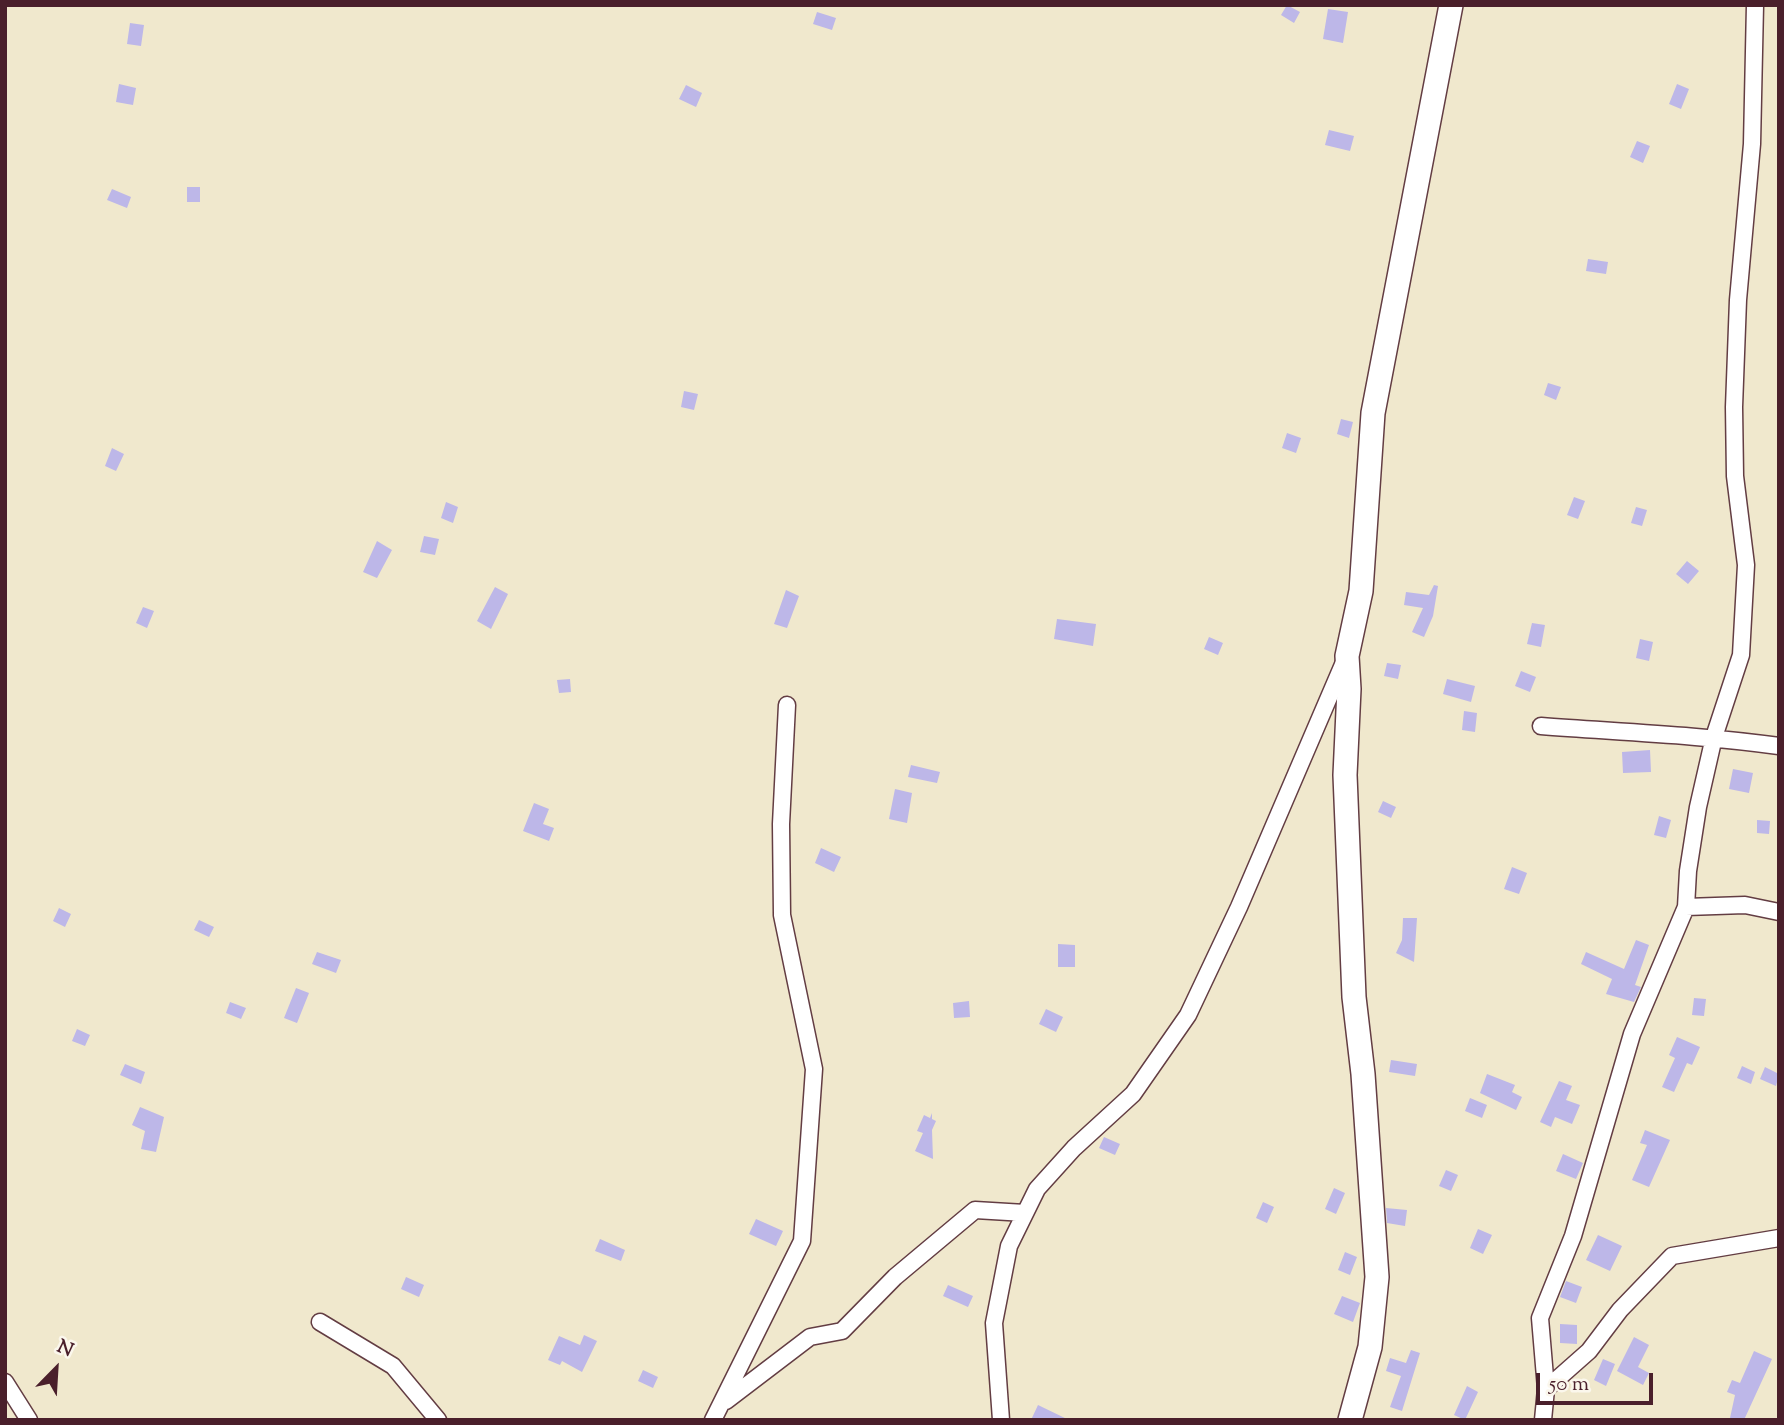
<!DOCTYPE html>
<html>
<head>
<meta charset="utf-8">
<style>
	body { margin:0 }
	#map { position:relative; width:1784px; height:1425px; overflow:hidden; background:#f0e8cd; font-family:"Sorts Mill Goudy",serif }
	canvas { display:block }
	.frame { position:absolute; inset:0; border:7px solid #4a1f2b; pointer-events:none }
	.north { position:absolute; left:21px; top:1334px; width:70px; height:70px; -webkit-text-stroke:5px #fbf7ec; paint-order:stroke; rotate:24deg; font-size:19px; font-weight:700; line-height:28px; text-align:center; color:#4a1f2b }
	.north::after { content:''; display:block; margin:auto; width:24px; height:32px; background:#4a1f2b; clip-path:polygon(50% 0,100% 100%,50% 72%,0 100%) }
	.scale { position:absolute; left:1536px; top:1373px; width:117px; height:32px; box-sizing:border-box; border:4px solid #4a1f2b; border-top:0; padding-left:9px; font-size:21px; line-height:24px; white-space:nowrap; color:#4a1f2b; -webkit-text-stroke:5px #fbf7ec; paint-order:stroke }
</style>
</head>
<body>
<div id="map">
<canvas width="1784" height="1425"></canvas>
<div class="frame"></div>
<div class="north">N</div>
<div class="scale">50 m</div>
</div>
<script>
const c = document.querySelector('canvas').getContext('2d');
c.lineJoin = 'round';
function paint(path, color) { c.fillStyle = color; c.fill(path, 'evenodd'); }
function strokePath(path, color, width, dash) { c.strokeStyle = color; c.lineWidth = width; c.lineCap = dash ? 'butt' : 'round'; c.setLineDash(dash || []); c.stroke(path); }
paint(new Path2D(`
	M1287,5L1300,12L1294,23L1281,15Z
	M1328,9L1348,12L1343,43L1323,39Z
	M817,12L836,18L832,30L813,24Z
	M130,23L144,25L141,46L127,44Z
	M119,84L136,88L133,105L116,102Z
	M1677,84L1689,89L1681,109L1669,104Z
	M686,85L702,93L696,107L679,99Z
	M1329,130L1354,136L1350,151L1325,145Z
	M1637,141L1650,146L1643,163L1630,157Z
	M187,187H200V202H187Z
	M112,189L131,197L127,208L107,200Z
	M1588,259L1608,262L1606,274L1586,271Z
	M1548,383L1561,387L1556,400L1544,395Z
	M684,391L698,394L694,410L681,407Z
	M1341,419L1353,422L1349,438L1337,434Z
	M1287,433L1301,438L1296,453L1282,448Z
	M112,448L124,454L116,471L105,466Z
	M1574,497L1585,501L1578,519L1567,515Z
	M446,502L458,507L453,523L441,518Z
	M1636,507L1647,510L1642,526L1631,523Z
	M424,536L439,539L435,555L420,552Z
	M377,541L392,550L377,578L363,572Z
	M1687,561L1699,571L1688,584L1676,574Z
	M1434,585L1438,586L1433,616L1424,637L1412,632L1423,608L1404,605L1406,592L1429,595Z
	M495,587L508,594L491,629L477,621Z
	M786,590L799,596L787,628L774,624Z
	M143,607L154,611L147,628L136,623Z
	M1057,619L1096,624L1093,646L1054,639Z
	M1532,623L1545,625L1541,647L1527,644Z
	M1209,637L1223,643L1218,655L1204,649Z
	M1640,639L1653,642L1649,661L1636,658Z
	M1387,663L1401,665L1398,679L1384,676Z
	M1521,671L1536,677L1530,692L1515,686Z
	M570,679L571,692L559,693L557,680Z
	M1447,679L1475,686L1471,702L1443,694Z
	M1464,711L1477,713L1475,732L1462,730Z
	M1650,750L1651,772L1623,773L1622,752Z
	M911,765L940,772L937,783L908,777Z
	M1733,769L1753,773L1749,793L1729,789Z
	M895,789L912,793L907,823L889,819Z
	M1383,801L1396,807L1391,818L1378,812Z
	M534,803L549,809L543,824L554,828L549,841L523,831Z
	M1659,816L1671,820L1666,838L1654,835Z
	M1757,820L1770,821L1769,834L1757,833Z
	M821,848L841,857L834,872L815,863Z
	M1512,867L1527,873L1519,894L1504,889Z
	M59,908L71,914L65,927L53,921Z
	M1403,918H1417L1414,962L1396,953L1402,940Z
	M199,920L214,927L209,937L194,930Z
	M1636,940L1649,945L1635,985L1641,987L1634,1002L1606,994L1612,979L1581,964L1586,952L1624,969Z
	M1058,944L1075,945V967H1058Z
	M317,952L341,960L336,973L312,964Z
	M296,988L309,993L297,1023L284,1018Z
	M1694,998L1706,999L1704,1016L1692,1015Z
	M969,1001L970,1017L954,1018L953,1003Z
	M230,1002L246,1008L241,1019L226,1013Z
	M1046,1009L1063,1017L1056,1032L1039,1024Z
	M77,1029L90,1035L85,1046L72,1041Z
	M1677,1037L1700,1047L1692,1065L1687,1063L1674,1092L1662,1087L1675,1058L1669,1055Z
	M1391,1060L1417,1064L1415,1076L1389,1072Z
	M125,1064L145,1072L141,1084L120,1075Z
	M1742,1066L1755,1072L1751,1084L1737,1078Z
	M1765,1067L1779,1074L1776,1086L1760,1079Z
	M1487,1074L1515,1085L1512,1092L1522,1097L1516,1110L1480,1093Z
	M1559,1081L1572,1086L1566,1100L1580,1105L1572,1124L1555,1117L1551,1127L1540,1122Z
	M1470,1098L1487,1105L1482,1118L1465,1111Z
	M140,1107L164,1117L156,1152L141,1149L145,1131L132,1125Z
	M932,1113V1119L936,1121L932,1130L933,1159L915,1151L923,1133L917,1131L924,1115L930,1118Z
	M1645,1130L1670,1140L1649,1187L1632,1180L1647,1145L1640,1143Z
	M1104,1137L1120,1144L1115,1155L1099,1148Z
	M1563,1154L1583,1163L1576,1179L1556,1171Z
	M1446,1170L1458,1175L1451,1191L1439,1186Z
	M1334,1188L1345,1193L1336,1214L1325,1209Z
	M1263,1202L1274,1207L1267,1223L1256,1218Z
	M1386,1208L1407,1210L1405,1226L1387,1223Z
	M756,1219L783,1231L776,1246L749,1234Z
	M1478,1229L1492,1235L1483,1254L1470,1248Z
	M1598,1235L1622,1246L1610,1271L1586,1260Z
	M600,1239L625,1250L621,1261L595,1251Z
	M1345,1252L1357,1257L1350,1275L1338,1270Z
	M406,1277L424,1285L419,1297L401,1289Z
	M1566,1281L1582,1287L1576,1303L1560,1297Z
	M948,1285L973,1296L968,1307L943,1296Z
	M1342,1296L1360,1303L1353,1322L1334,1314Z
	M1560,1324L1577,1325V1344L1560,1343Z
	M584,1335L597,1341L582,1372L562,1361L560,1365L548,1360L559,1336L580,1345Z
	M1634,1337L1649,1345L1638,1367L1649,1373L1643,1385L1617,1371Z
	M1411,1350L1420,1353L1402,1411L1390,1407L1401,1376L1386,1371L1390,1358L1406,1363Z
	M1754,1351L1772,1359L1744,1420L1730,1418L1735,1395L1727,1392L1732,1380L1740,1383Z
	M1603,1359L1615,1364L1606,1386L1594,1380Z
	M643,1370L658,1377L653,1388L638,1381Z
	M1467,1386L1478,1392L1465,1420L1454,1415Z
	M1038,1405L1069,1420H1031Z`), '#bdb7e8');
const street = new Path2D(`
	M1541,726C1620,732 1700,735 1779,746
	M1686,907L1745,905L1779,912
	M320,1322L393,1366L438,1420
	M5,1382L29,1420
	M1546,1389L1589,1351L1620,1310L1672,1256L1779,1238
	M726,1401L810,1337L842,1331L895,1277L975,1210L1025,1213
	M713,1420L802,1241L814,1069L782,915L781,824L787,705
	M1001,1420L994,1323L1009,1246L1037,1189L1074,1148L1133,1094L1188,1015L1239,907L1345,660
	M1543,1420L1546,1389L1540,1318L1573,1236L1632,1034L1686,907L1688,871L1698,807L1714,737L1741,655L1746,565L1735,476L1734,407L1738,300L1752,144L1755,5`);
const secondary = new Path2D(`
	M1350,1420L1370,1347L1377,1277L1363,1074L1354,997L1345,775L1349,689L1347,656L1361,591L1373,413L1451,5`);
strokePath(street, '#633d43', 19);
strokePath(secondary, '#633d43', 26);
strokePath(street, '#fff', 16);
strokePath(secondary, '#fff', 23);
</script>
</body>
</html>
